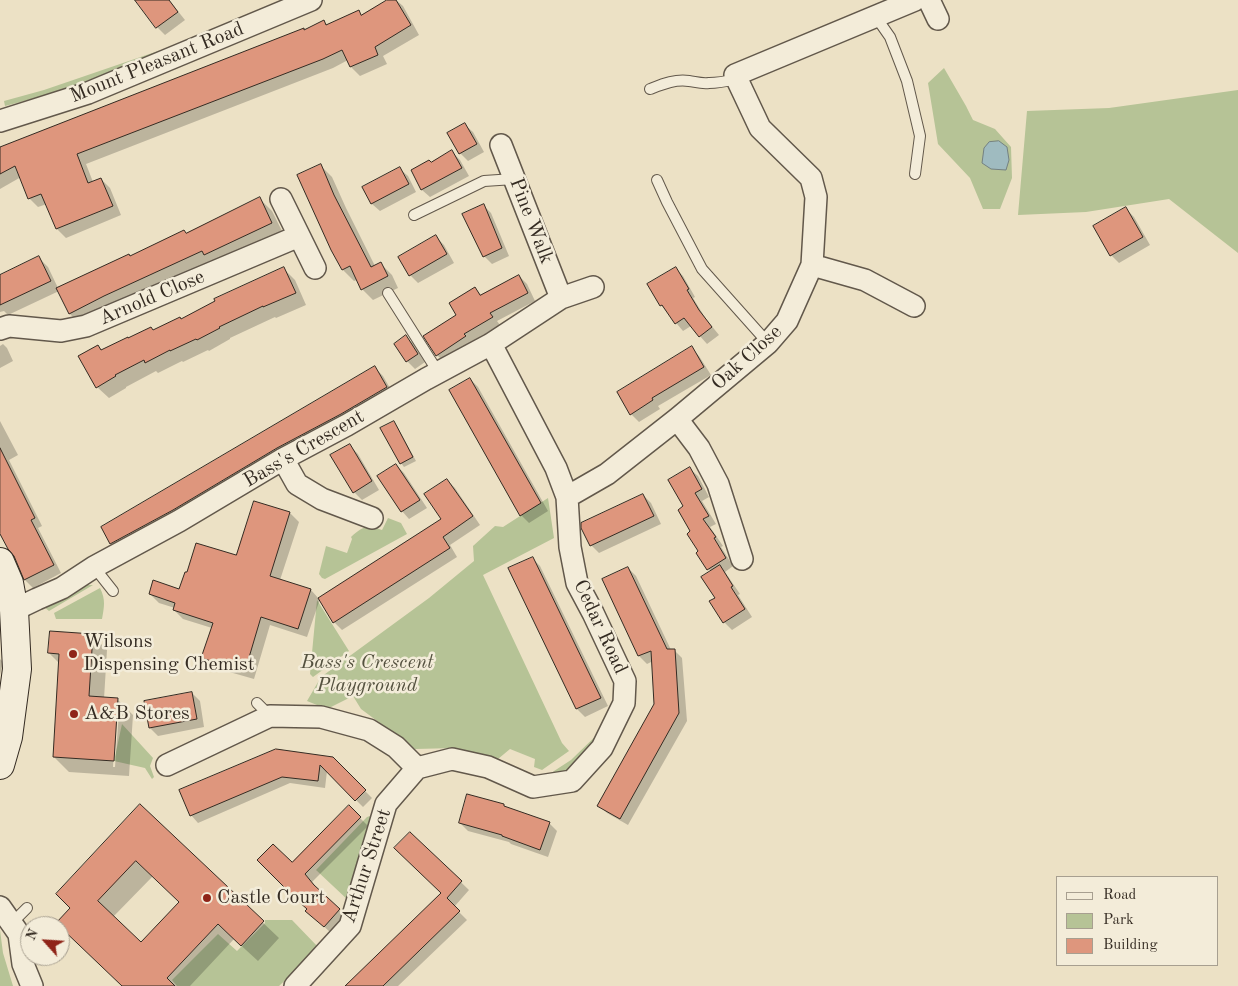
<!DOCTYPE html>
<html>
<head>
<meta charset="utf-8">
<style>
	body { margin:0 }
	#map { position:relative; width:1238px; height:986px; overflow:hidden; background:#ece1c5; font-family:"Old Standard TT",serif }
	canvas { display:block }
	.legend { position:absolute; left:1056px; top:876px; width:162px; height:90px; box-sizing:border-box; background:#f3ecd9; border:1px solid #a79f90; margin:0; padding:6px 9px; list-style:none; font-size:15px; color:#342b22 }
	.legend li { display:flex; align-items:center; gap:10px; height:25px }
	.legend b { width:25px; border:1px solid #a79f90 }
	.north { position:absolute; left:20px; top:916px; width:50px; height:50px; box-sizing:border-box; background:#f3ecd9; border:1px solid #a79f90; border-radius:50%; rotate:296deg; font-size:14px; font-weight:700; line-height:20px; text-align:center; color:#342b22 }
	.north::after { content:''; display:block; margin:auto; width:18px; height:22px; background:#8f2418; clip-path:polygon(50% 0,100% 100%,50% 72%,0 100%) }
</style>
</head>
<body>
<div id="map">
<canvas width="1238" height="986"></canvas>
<ul class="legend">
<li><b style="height:6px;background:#f3ecd9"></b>Road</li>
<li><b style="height:14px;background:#b6c396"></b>Park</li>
<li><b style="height:14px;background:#de967d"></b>Building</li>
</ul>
<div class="north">N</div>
</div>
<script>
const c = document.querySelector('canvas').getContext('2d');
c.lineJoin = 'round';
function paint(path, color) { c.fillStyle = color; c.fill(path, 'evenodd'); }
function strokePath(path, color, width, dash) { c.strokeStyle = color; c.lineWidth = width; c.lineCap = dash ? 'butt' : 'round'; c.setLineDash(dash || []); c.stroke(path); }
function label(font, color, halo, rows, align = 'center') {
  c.font = font + ' "Old Standard TT",serif'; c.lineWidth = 5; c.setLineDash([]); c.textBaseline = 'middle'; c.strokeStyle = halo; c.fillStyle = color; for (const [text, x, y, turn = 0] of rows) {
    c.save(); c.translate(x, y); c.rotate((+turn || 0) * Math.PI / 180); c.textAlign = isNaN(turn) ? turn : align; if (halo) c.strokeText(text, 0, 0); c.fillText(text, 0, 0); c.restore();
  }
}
paint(new Path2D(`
	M161,50C111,73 59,93 5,106L4,101L44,90Z
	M944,68L966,106L973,120L995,129L1011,147L1012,178L1000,209H983L970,178L938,144L928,83Z
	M1238,90V253L1169,199L1086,212L1018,215L1027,111L1109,108Z
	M548,498L554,538L483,575L562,743L569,751L542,770L534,767L535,759L510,749L498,759L456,748L415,749L361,709L353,696L327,709L307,701L321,677L429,598L474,561L473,546L495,526L503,527Z
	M388,518L401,523L407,534L325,579L322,578L319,574L326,546L347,553L352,539L351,537C363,526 368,525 382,530Z
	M82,585H93L49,611L44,607Z
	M100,588C106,600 104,607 102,619H56L54,613Z
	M317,600L349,651L313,677L310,674Z
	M122,724L153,758L150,766L154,777L152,779L145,768L114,761Z
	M605,727L569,773L545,780L554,771L571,760Z
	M370,816V821L349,901L316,870L367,817Z
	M265,920H292L319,948L279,986H177L172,980L218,934L237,951L265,923Z
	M0,930L3,953L13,986H0Z`), '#b6c396');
const water = new Path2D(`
	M999,141L1007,147L1009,160L1006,170L991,169L982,163L984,148L989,142Z`);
paint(water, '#9fbbc0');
strokePath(water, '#748181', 1);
paint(new Path2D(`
	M137,0H169L185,20L165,35L157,27Z
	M389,0H396L403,6L419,35L383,56L387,64L360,76L351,67L348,60L333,68L86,164L93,182L101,179L110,188L121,215L66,238L57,229L47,204L38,207L29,198L21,177L0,189V148L304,31L324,22L328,25L359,12L362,16Z
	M465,125L473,132L484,152L468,161L460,153Z
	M452,152L460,160L469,176L430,197L422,190L412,170L431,163Z
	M321,166L332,177L346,208L375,266L380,263L392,275L398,288L373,300L362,289L357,280L354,281L343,270L332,250Z
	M400,169L408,176L416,192L380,211L372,204L364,188Z
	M260,199L272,211L284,235L82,326L70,314L59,291L8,315L4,311L0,312V276L39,258L48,267L58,288L186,234Z
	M483,205L491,213L509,256L492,264L484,256Z
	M1126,209L1134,217L1150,245L1119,263L1111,255Z
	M436,237L444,245L454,263L418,283L410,275L400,258Z
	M675,268L683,276L695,297L693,298L706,319L719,335L707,344L691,326L683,331L661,305Z
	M284,269L295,280L306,305L276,318L275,317L230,338V339L209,351L208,350L183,362L182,361L158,373L156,371L126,387V388L109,398L97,387L98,346L103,351L182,320Z
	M519,276L527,284L535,301L497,321L500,325L471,342L473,345L445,363L437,355L457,315L475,288L482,296Z
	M406,337L414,344L425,362L415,369L407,361L395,344Z
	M3,344L7,348L13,361L0,368V346Z
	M691,348L699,356L711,375L658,406L660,409L639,422L631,414Z
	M375,368L383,376L394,395L119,551L111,543Z
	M470,379L478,387L548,511L529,523L521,515Z
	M0,421L18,455L9,460L42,526L38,528L61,573L33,588L25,580L15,555L0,531Z
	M394,422L397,426L416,461L404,467L401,463Z
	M350,446L358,454L379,490L362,500L354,492Z
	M396,465L404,473L427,508L409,519L402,511Z
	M690,469L698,476L709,497L702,501L716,524L710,527L723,546L721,547L733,566L725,572L740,594L738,595L752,617L732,630L724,622L716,598L711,572L698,553L700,552L692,532L685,507Z
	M447,480L455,488L480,525L450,545L457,557L342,630L334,622L320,599L307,637L270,625L254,679L212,667L203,658L212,628L183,619L174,610L175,608L159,603L150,594L180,591L237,557L255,502L290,513L299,522L280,580L311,590L319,599L443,520Z
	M643,495L651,503L661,524L599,553L591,545Z
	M532,558L540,566L608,706L585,717L577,709L510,569Z
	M628,568L636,576L671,650H674L682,658L687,721L628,825L607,813L599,805L655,705L653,661L647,664L639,656L604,580Z
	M92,635L107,650L104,699L118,700L133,715L129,776L69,772L54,757L60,664L49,653ZM116,712H119L115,767H113Z
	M0,659L3,662L0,675Z
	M192,693L200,701L204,727L158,736L150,728Z
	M277,750L332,758L372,798L363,807L327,771L325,788L290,783L198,823L191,815Z
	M140,806L279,938L258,961L234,939L190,986H123L72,908ZM153,876L180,902L141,943L113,917Z
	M349,807L368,826L312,882L320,892L347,918L332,934L315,918L308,910L292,864Z
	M506,808L549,823L557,831L548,857L511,844L509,842L468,831L460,823Z
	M410,833L469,890L454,907L467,920L398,986H347L443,893Z`), '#0003');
const building = new Path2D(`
	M135,0H169L178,12L156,28Z
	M387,0H396L411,25L375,47L378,55L350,67L342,50L323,59L77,154L88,183L101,178L113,206L56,229L41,194L28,199L15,166L0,174V147L304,28V30L324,20L326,25L359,10L361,15Z
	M465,123L477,144L459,154L447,133Z
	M452,150L462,168L421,190L411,170L429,160L431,162Z
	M321,164L334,195L371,267L381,262L388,276L361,290L350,266L342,270L331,250L297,175Z
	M400,167L409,184L371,204L362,187Z
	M260,197L272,223L204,255L202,251L104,296L69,314L56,288L129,254L130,256L184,230L186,233Z
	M484,204L502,248L483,257L462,214Z
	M1126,207L1143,237L1110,256L1093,226Z
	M436,235L447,254L409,276L398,257Z
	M39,256L51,281L0,305V275Z
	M284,267L296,293L263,307V306L219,327L220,328L197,340L196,339L170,351V350L145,363L144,360L115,375L116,376L96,388L78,356L98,345L101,350L128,337V338L151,327L153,330L180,317L181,319L215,301L214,299Z
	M676,267L689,289L687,290L699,310L712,327L699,337L684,318L675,324L662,305L660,306L647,284Z
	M519,275L528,293L490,313L493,317L464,334L466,336L436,356L423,336L456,315L449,303L475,287L480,295Z
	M406,335L418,354L406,362L394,344Z
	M692,346L704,367L652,398L653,400L630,415L617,392Z
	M375,366L387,387L341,414L277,448L173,510L110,544L101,527Z
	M470,378L541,503L520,516L449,390Z
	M394,421L413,457L400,464L380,428Z
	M350,444L372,481L353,493L330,455Z
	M0,448L35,518L31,520L54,565L24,580L14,556L8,549L0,534Z
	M396,464L420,500L401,512L377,476Z
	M690,467L702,489L695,493L709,516L703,519L716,537L714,538L726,558L707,570L696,553L698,551L687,534L690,531L678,510L683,506L668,480Z
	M447,479L473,516L443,537L450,548L333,623L318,598L441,519L424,494Z
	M643,494L654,516L590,546L581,528V523Z
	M254,501L290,512L270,576L311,589L298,629L261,617L245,671L201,658L213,623L173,610L175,603L149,594L153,580L179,589L185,572H187L196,543L236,555Z
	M533,557L601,698L576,709L508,568Z
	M720,565L733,586L731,587L745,609L723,623L709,601L715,598L701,577Z
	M628,567L667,649H675L679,713L620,819L597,806L654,704L651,651L638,656L602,579Z
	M50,631L93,634L89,696L118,698L114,761L53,757L59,654L48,653Z
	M192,692L197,719L149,728L144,701Z
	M276,749L333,757L366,790L355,801L320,765L318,781L282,777L190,816L179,790Z
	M467,794L504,804V806L550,822L540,850L502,836V835L459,823Z
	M140,804L264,921L241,946L218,924L167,978L175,986H122L56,923L70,908L56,894ZM136,861L179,902L141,942L98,901Z
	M349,805L361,817L305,874L314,885L340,909L324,927L305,911L307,909L290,894V893L257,860L273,844L292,862Z
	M410,832L462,881L447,898L460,911L383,986H345L441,893L394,848Z`);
paint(building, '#de967d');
strokePath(building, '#342b22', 1);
const lane = new Path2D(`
	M876,17L890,37L907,81L920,136L915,174
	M650,89C663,84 675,79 689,81C696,82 702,84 709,83C719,83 728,81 737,79
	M657,180L667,202L702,269L768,343
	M414,215L484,181L514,179
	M388,293L438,372
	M94,567L113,591
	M257,703L270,716
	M12,923L27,908`);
const street = new Path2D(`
	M929,0L938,19
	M0,121L88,93L311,0
	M501,145L561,298
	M281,199L315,268
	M812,265L865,280L914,306
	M0,329L9,326L61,331L86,326L299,236
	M677,419L699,448L718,484L742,559
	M283,459L297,484L322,499L372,518
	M567,497L607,474L677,419L768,343L787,321L812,265L816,197L811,178L760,128L735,75L915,0
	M14,610L37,599L62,588L94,567L179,521L283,459L347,425L426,379L491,344L561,298L593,287
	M167,765L270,716L321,717L369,730L396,747L417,768
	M417,768L452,759L488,767L533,787L572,781L602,748L624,703L625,681L593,613L577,583L570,547L567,497L556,468L491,344
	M0,907L19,934L23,964L32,986
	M295,986L350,926L386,804L417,768`);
const secondary = new Path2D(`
	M0,562L9,583L14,610L17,669L8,737L0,765`);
strokePath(lane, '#62584b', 12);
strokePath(street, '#62584b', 24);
strokePath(secondary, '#342b22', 30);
strokePath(lane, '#f3ecd9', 10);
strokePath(street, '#f3ecd9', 21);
strokePath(secondary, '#f3ecd9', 28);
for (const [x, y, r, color] of [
	[73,654,5,"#8f2418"],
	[74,714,5,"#8f2418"],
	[207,898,5,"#8f2418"]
]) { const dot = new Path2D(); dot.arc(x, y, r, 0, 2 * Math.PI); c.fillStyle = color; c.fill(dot); strokePath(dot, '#f3ecd9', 2); }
label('20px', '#342b22', '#f3ecd9', [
	["Mount Pleasant Road",157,63,-22],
	["Pine Walk",531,221,69],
	["Arnold Close",152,298,-23],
	["Oak Close",747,358,-42],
	["Bass's Crescent",304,449,-30],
	["Cedar Road",600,627,65],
	["Arthur Street",367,866,-72]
]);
label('20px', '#342b22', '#f3ecd9', [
	["Wilsons",83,642],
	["Dispensing Chemist",83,665],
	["A&B Stores",84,714],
	["Castle Court",217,898]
], 'left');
label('italic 20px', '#54513f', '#f3ecd9', [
	["Bass's Crescent",367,663],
	["Playground",367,686]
]);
</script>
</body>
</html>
